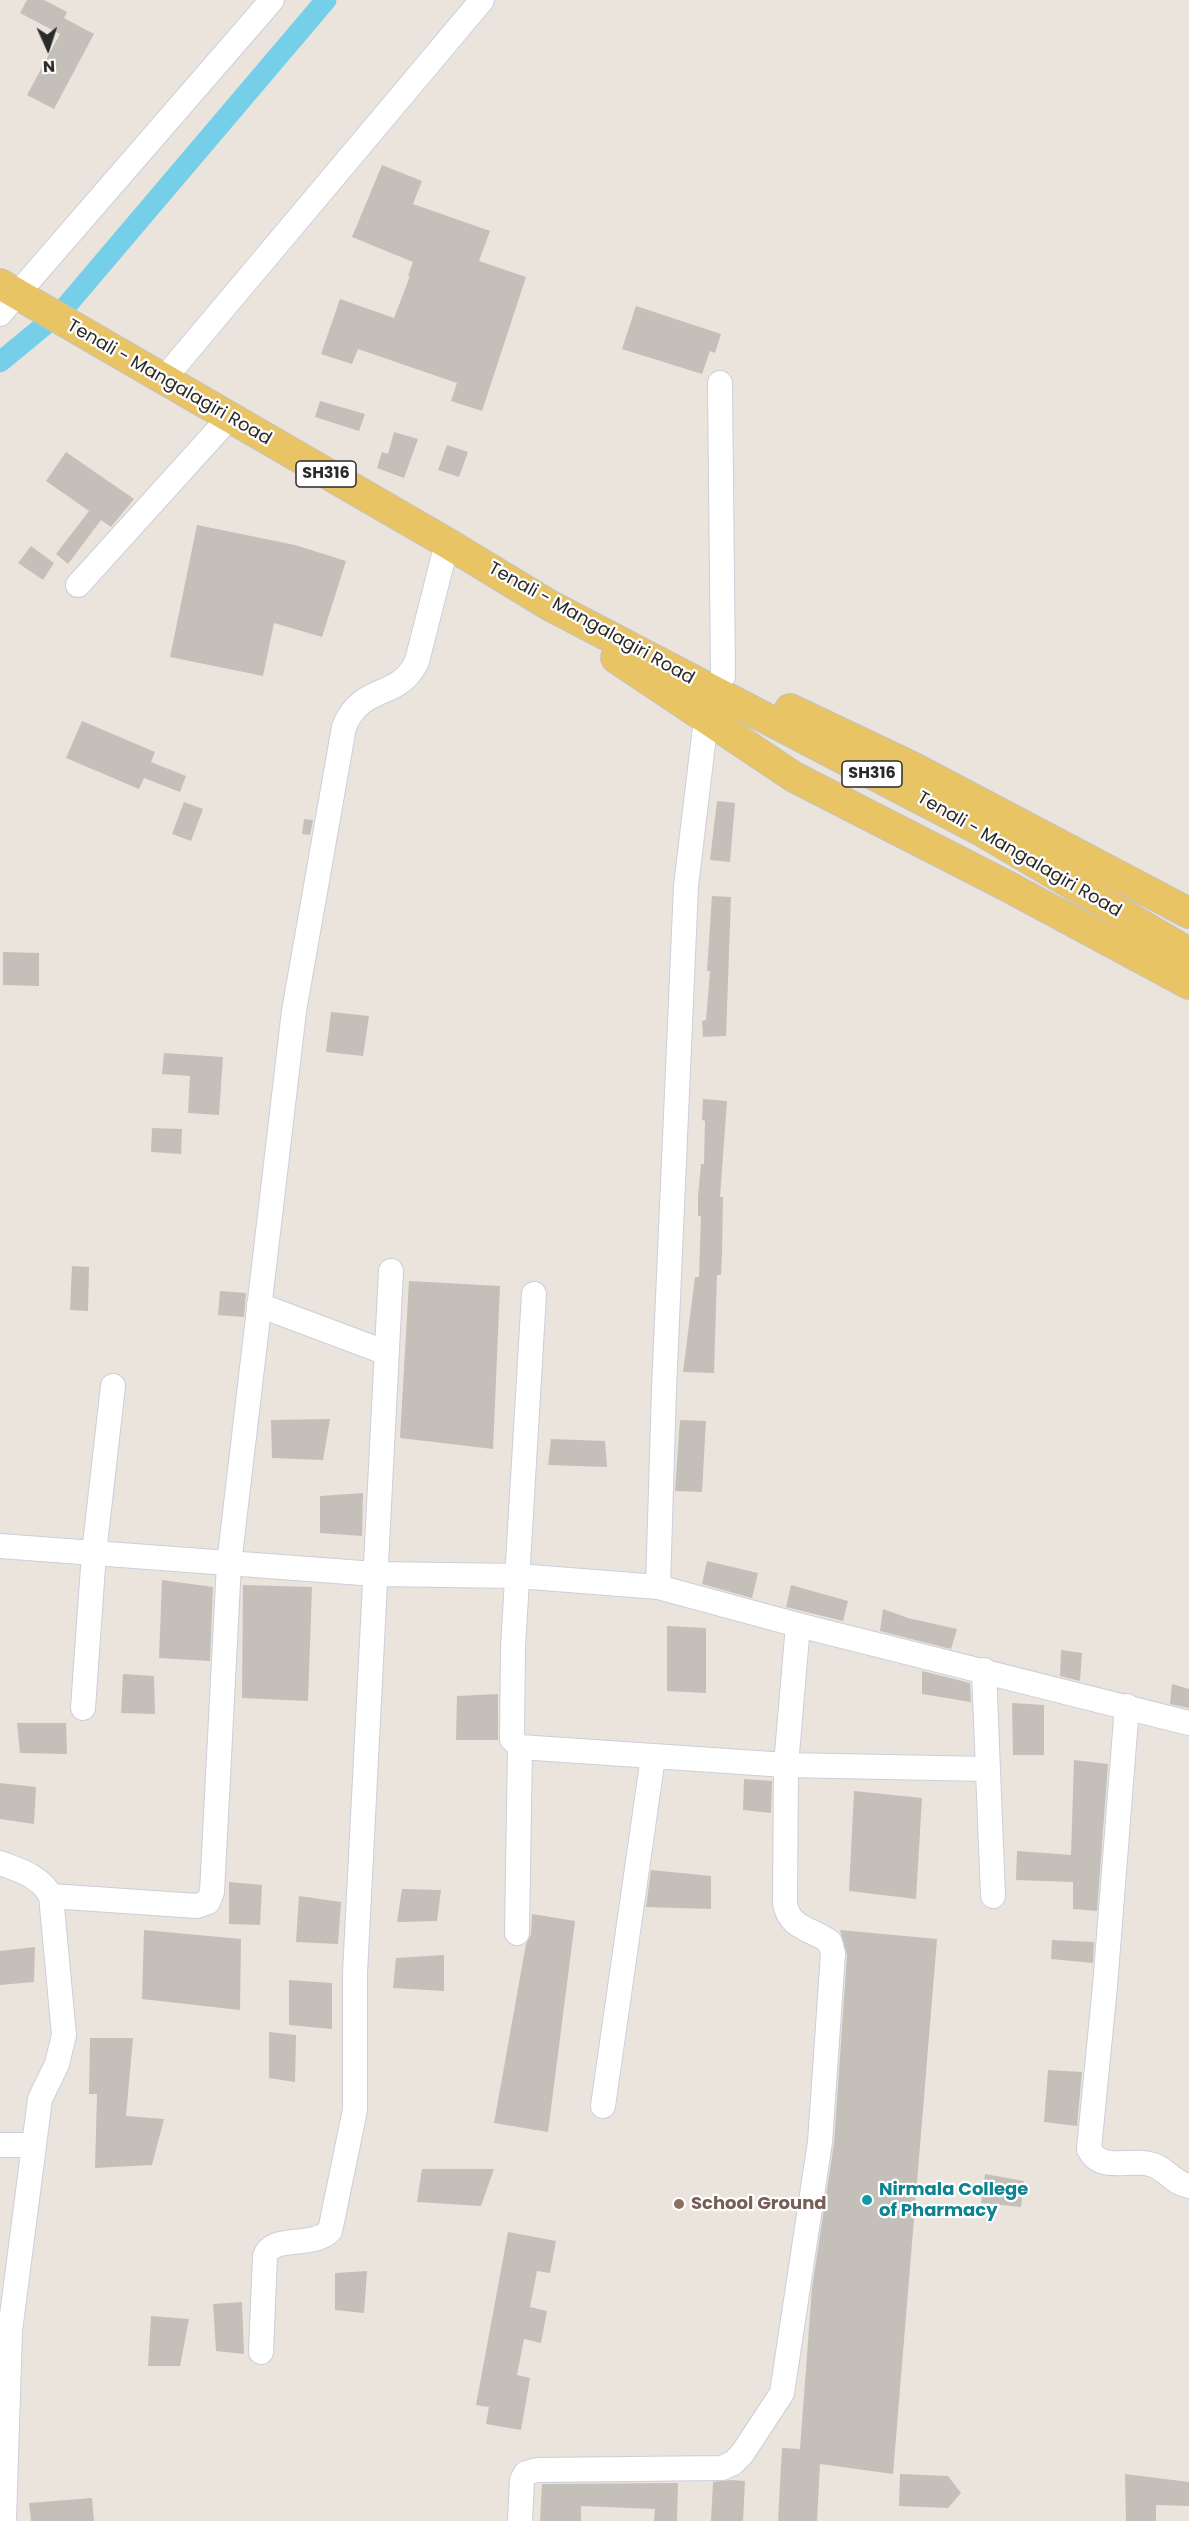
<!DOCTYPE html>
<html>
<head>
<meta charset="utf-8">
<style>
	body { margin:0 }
	#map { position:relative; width:1189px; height:2521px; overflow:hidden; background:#ebe4dd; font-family:Poppins,sans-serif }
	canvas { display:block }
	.north { position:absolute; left:18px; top:18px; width:60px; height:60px; -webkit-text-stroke:4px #fff; paint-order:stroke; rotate:177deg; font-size:16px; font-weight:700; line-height:24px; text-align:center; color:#2a2a2a }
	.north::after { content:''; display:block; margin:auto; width:21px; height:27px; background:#2a2a2a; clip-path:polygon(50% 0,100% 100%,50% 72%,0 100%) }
</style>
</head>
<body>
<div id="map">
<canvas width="1189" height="2521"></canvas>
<div class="north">N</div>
</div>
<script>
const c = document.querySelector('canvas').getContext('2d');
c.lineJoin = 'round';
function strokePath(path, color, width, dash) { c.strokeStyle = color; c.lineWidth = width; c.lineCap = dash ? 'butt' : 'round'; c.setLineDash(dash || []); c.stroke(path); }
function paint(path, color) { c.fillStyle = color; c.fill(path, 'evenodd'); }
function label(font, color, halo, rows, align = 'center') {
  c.font = font + ' Poppins,sans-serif'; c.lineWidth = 4.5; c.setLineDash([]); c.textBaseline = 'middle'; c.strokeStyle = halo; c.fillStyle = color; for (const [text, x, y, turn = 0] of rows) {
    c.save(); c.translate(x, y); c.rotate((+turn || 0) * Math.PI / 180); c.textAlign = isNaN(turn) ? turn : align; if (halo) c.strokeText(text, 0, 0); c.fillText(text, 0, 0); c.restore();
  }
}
strokePath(new Path2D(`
	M0,362L62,311L326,0`), '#75cfe8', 21);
paint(new Path2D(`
	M27,0H44L67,12L64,18L94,34L54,109L27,95L60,34L20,13Z
	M382,165L422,181L413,204L490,231L479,261L526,277L482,411L451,401L457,383L358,349L352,364L321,354L340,299L394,318L410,276H408L413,262L352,237Z
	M636,306L721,334L715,353L710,351L702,374L622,349Z
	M320,401L365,414L359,431L315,417Z
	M394,432L418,439L404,478L377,468L382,452L388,454Z
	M447,445L468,452L459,477L438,470Z
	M66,452L134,499L111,527L101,520L68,564L56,554L89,511L46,481Z
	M197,525L295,545L346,561L322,637L274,623L263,676L170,657Z
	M31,546L54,563L43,580L18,563Z
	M82,721L155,752L151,762L186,776L180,792L144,778L139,789L66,758Z
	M717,801L735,803L730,862L710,860Z
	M184,802L203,809L191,841L172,834Z
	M304,819L313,820L310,835L302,834Z
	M712,896L731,897L726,1036L703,1037L702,1021L706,1020L710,971H707Z
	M3,952L39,953V986L3,985Z
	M331,1012L369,1016L363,1056L326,1052Z
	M164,1053L223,1057L219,1115L188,1113L190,1076L162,1074Z
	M703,1099L727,1101L720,1197H723L722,1253L721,1275H717L714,1373L683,1372L695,1277H699L701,1216H698V1197L701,1164H704L705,1121L702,1120Z
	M152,1128L182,1129L181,1154L151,1152Z
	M72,1266L89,1267L88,1311L70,1310Z
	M409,1281L500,1286L493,1449L400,1438Z
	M220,1291L246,1293L244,1317L218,1315Z
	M330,1419L323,1460L272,1458L271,1420Z
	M680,1420L706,1421L702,1492L675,1491Z
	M551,1439L605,1441L607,1467L548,1465Z
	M363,1493L362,1536L320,1533V1496Z
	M707,1561L758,1573L752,1598L702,1584Z
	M162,1580L213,1587L210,1661L159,1658Z
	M243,1585L312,1587L308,1701L242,1698Z
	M791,1585L848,1601L843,1621L786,1607Z
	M883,1609L908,1618L957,1629L951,1649L880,1631Z
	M667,1626L706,1628V1693L667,1691Z
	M1061,1650L1082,1653L1080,1681L1060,1676Z
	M922,1671L970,1683L971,1702L922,1694Z
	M123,1674L154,1676L155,1714L121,1713Z
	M1172,1684L1189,1689V1708L1170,1704Z
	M498,1694V1740H456L457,1696Z
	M1012,1703L1044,1705V1755H1013Z
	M17,1723H66L67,1754L20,1753Z
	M1074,1760L1108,1764L1097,1911L1073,1909V1882L1016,1880L1017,1851L1071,1855Z
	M744,1779L772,1781L771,1813L743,1810Z
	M0,1783L36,1787L34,1824L0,1819Z
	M854,1791L922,1798L916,1899L849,1891Z
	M651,1870L711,1876V1909L646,1907Z
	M229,1882L262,1885L260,1925L229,1924Z
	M402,1889L441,1890L437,1921L397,1922Z
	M299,1896L341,1902L338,1944L296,1942Z
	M532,1914L575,1921L548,2132L494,2123L526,1944L531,1934Z
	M144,1930L241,1939L240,2010L142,1999Z
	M840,1930L937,1939L893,2474L820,2464L817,2521H778L782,2448L800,2449L812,2288L834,2143L847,1955Z
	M1052,1940L1094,1942L1093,1963L1051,1959Z
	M35,1947L34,1982L0,1985V1951Z
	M444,1955V1991L393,1988L396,1958Z
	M289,1980L332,1983V2029L289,2025Z
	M269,2032L296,2035L295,2082L269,2078Z
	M90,2038H133L126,2116L164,2119L152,2165L95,2168L97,2094H89Z
	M1048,2070L1082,2072L1077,2126L1044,2122Z
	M422,2169H494L481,2206L417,2202Z
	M985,2174L1024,2181L1021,2207L981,2203Z
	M508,2232L556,2241L550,2273L537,2271L530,2307L547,2311L541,2343L524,2339L517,2375L530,2378L521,2430L486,2424L489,2407L476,2405Z
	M367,2271L364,2313L335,2310V2273Z
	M242,2302L244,2354L216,2351L213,2304Z
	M151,2316L189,2319L180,2366H148Z
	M900,2474L948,2476L961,2493L948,2508L899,2506Z
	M1125,2474L1189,2482V2506L1156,2505V2521H1126Z
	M730,2480L745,2481L743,2521H711L713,2482Z
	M678,2483L677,2521H654L655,2509L581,2506V2521H540L542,2484Z
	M92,2498L94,2521H31L29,2503Z`), '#c4bfb8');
const minor = new Path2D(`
	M0,314L272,0
	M163,380L482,0
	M720,383L723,676
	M78,585L229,418
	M534,1294L513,1647L512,1739L520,1747L786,1765L987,1769
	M259,1305L387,1353
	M0,1546L375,1574L518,1576L658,1587L798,1625L1189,1723
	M658,1587L664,1389L686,886L706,719
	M984,1670L993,1896
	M1127,1706L1105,1986L1089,2149C1101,2174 1132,2157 1153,2165C1168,2170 1171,2182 1189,2186
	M83,1708L94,1553L113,1386
	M0,1863C21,1871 40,1876 51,1896L64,2035L57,2064L40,2099L10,2331L4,2521
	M51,1896L197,1906L208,1902L212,1892L229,1564L294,1011L344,727C362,682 399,701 417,661L447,543
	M517,1933L520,1747
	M603,2106L653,1757
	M0,2145H34
	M261,2352L265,2256C273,2234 310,2249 330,2231L355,2110V1973L391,1271
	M520,2521L522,2480L526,2473L537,2470L722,2468L733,2463L742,2454L782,2393L820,2142L833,1954L830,1942C811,1928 789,1929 785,1903L786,1765L798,1625`);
const major = new Path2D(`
	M0,284L447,543L549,605L980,830L1189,953
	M616,658L794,777L1007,886L1189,984
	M790,709L912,767L1189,913`);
strokePath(minor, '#cbcfdb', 26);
strokePath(major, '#c3c3c3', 32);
strokePath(minor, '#fff', 24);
strokePath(major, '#e9c464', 30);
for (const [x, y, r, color] of [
	[867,2200,6,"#0f9aa8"],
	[679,2204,6,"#8d6e63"]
]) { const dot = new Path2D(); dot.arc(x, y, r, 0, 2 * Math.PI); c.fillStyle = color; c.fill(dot); strokePath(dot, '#fff', 2); }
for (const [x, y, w] of [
	[326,474,60],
	[872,774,60]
]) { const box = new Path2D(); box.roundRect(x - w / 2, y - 13, w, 26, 4.5); c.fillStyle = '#fff'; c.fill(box); strokePath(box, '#2a2a2a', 1.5); }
label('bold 16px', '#2a2a2a', null, [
	["SH316",326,474],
	["SH316",872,774]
]);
label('18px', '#2a2a2a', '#fff', [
	["Tenali - Mangalagiri Road",169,383,30],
	["Tenali - Mangalagiri Road",591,624,29],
	["Tenali - Mangalagiri Road",1019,855,30]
]);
label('bold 18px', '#0d838f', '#fff', [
	["Nirmala College",879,2190],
	["of Pharmacy",879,2211]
], 'left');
label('bold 18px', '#785e54', '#fff', [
	["School Ground",691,2204]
], 'left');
</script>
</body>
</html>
